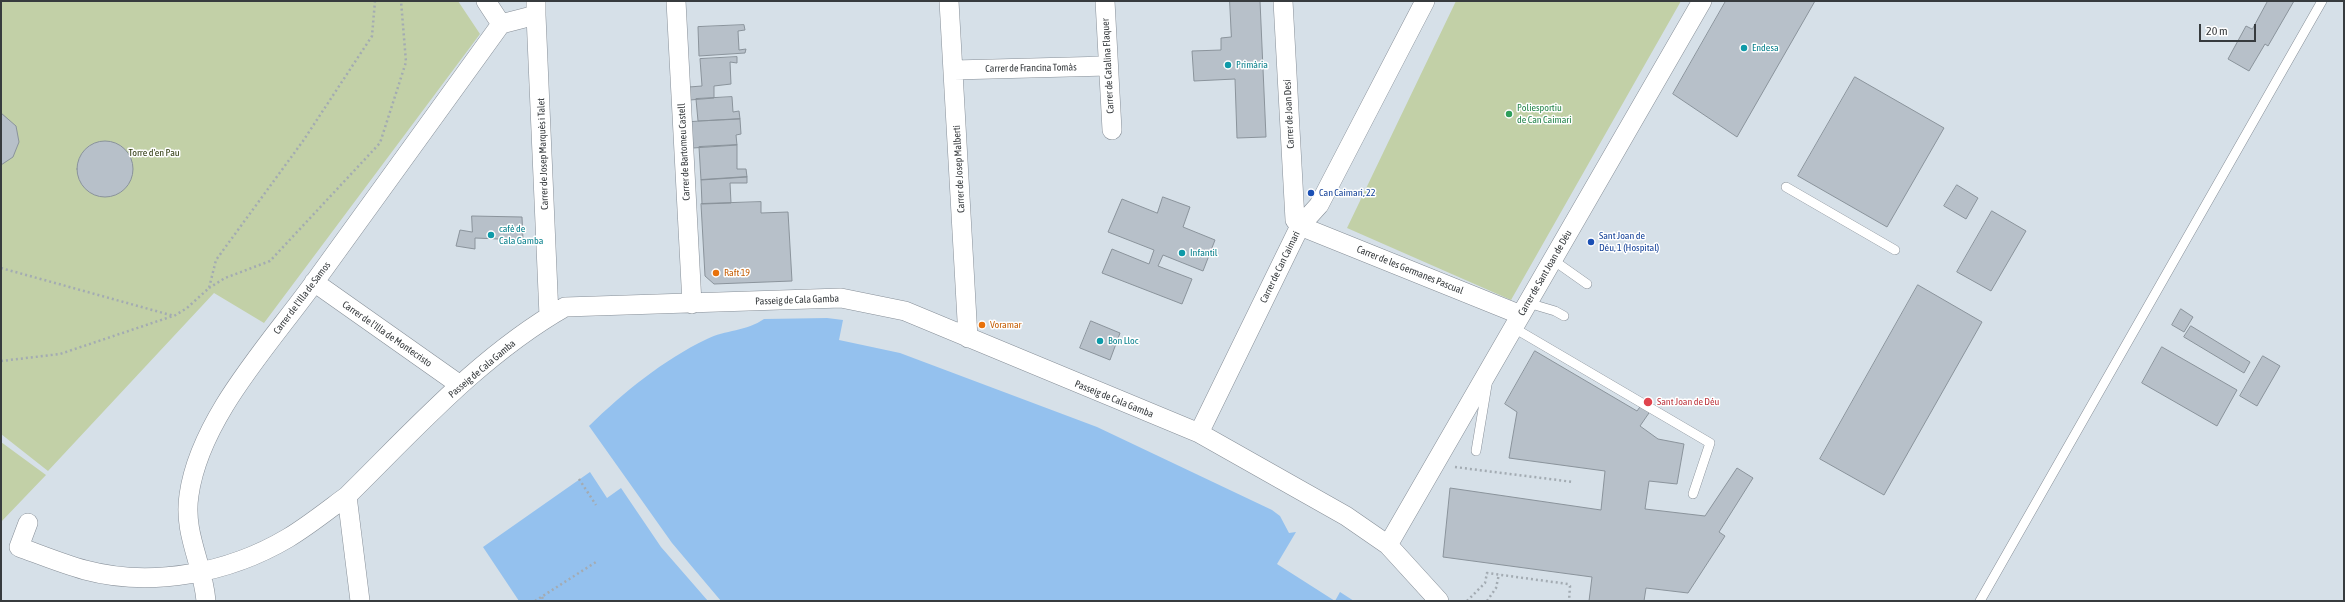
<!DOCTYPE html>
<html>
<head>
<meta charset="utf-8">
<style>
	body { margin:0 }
	#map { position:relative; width:2345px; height:602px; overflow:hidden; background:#d6e0e8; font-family:"Asap Condensed",sans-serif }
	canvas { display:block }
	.frame { position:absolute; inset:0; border:2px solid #373b3e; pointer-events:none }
	.scale { position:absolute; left:2199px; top:24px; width:57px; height:18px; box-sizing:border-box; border:2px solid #373b3e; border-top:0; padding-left:5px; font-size:12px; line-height:14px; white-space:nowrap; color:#373b3e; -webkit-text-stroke:3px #fff; paint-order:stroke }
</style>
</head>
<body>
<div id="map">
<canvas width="2345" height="602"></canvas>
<div class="frame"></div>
<div class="scale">20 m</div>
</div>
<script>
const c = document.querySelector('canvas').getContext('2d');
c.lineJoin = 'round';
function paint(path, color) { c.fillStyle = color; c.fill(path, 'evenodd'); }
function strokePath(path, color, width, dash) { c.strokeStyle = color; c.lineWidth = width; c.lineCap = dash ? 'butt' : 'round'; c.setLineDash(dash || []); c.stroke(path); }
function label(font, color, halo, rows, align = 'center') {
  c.font = font + ' "Asap Condensed",sans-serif'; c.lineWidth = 3; c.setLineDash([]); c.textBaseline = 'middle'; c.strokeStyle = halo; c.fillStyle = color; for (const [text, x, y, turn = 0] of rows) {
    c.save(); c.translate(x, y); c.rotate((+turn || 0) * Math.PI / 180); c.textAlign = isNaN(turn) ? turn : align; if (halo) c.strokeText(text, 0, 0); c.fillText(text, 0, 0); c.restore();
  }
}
paint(new Path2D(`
	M1,1H458L480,34L264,323L214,293L48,471L1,434Z
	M1456,1H1681L1511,300L1347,228Z
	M1,442L46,475L1,522Z`), '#c2d0a7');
paint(new Path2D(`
	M827,318L843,320L839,340L900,353L1097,427L1272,510L1280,516L1289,533L1296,532L1277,564L1335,601L1340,592L1354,601H721L672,543L589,426C624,392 663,360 707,339C725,330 747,331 764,319Z
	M590,472L607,498L621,488L661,547L708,601H519L483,547Z`), '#94c1ee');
const building = new Path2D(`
	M1230,1H1260L1266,137L1237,138L1235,79L1194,81L1192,51L1221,50V38L1231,37Z
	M1726,1H1815L1737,137L1673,94Z
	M2268,1H2294L2268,46L2265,44L2249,71L2228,59L2246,26L2252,29Z
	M744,25L745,30L738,31L739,50L746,49L745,53L699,56L698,27Z
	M737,57V63L730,62L731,84L714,86V98L690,100L689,87L702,86L700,59Z
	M1855,77L1944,128L1887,227L1798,176Z
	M732,97L733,112L739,111L740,119L698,121L696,99Z
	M1,113L16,126L19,142L13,157L1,165Z
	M740,119L741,134L736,135L737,145L693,148L691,122Z
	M77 169a28 28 0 1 1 56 0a28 28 0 1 1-56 0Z
	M737,145V169H746L747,177L701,180L699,147Z
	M747,177V183H730L731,203L702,204L701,180Z
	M1957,185L1978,198L1966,219L1944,206Z
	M1163,197L1190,207L1183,227L1215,240L1203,271L1163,255L1158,266L1192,279L1182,304L1102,273L1112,249L1149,264L1154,250L1108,232L1122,199L1157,213Z
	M761,202V213L788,212L792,281L714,284L705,276L701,204Z
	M1992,211L2026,231L1991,291L1957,272Z
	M472,216L522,217L523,240L475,238V249L456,246L460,230L472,232Z
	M1918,285L1982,322L1884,495L1820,459Z
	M2181,309L2193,317L2184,332L2172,325Z
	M1091,321L1120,333L1110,360L1080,348Z
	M2191,326L2250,362L2244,373L2184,337Z
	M2162,347L2237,390L2217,426L2142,383Z
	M1535,351L1637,411L1642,404L1651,410L1640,426L1658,439L1684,444L1677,484L1649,481L1645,509L1705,516L1737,468L1753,478L1719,532L1725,536L1688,593L1646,588L1644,601H1589L1592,577L1443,557L1450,488L1601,510L1605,471L1509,458L1517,412L1505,404Z
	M2263,356L2280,366L2257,406L2240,396Z`);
paint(building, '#b7c0c9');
strokePath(building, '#8a939b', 1);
const service = new Path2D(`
	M1786,187L1895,250
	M1553,260L1587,284
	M1528,303L1555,311L1564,316
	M1514,328L1710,443L1693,494
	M1476,451L1487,385
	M1980,601L2322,1`);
const minor = new Path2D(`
	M486,1L501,24
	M676,1L692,304
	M949,1L968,338
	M1105,1L1112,130
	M1283,1L1295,220L1300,226L1521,315
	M536,15L549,316
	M501,24L536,15V1
	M954,70L1108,66
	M314,282L460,385
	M1199,433L1300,226L1319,205L1425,1
	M28,523L19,547C41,555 63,564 85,570C152,588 229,573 288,538C308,526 328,510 347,496
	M1388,545L1702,1
	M206,601C203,563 183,534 189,495C200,417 271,343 316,280C378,195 439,109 501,24
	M360,601L347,496C415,429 481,355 565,307L841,298L905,311L1199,433L1346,516L1388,545L1439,601`);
strokePath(service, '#868e97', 10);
strokePath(minor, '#868e97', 20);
strokePath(new Path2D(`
	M1,268L174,316L187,308L209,288L216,260L303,141L372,36L375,1
	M209,288L225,278L270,261L380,143L406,62L401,1
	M1,361L60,354L173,316
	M1455,467L1573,482
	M579,479L596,505
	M542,597L544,601
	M535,601L596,562
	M1467,601L1485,583L1487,573L1568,584L1570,586L1569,601
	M1487,601L1496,588L1499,574`), '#a3abb2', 2.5, [2, 3]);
strokePath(service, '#fff', 9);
strokePath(minor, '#fff', 19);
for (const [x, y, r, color] of [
	[1744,48,4,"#0f9aa8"],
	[1228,65,4,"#0f9aa8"],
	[1509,114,4,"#2e9e5b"],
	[1311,193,4,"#1a4fb4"],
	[491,235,4,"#0f9aa8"],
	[1591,242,4,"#1a4fb4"],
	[1182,253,4,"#0f9aa8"],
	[716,273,4,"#e8710a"],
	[982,325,4,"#e8710a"],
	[1100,341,4,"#0f9aa8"],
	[1648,402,5,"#e0444e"]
]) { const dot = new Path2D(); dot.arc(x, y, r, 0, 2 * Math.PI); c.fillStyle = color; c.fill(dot); strokePath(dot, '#fff', 1.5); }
label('10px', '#0d838f', '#fff', [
	["Endesa",1752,48],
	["Primària",1236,65],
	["cafè de",499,229],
	["Cala Gamba",499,241],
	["Infantil",1190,253],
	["Bon Lloc",1108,341]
], 'left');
label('10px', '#373b3e', '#fff', [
	["Carrer de Catalina Flaquer",1108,66,-93],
	["Carrer de Francina Tomàs",1031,68,-1],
	["Carrer de Joan Desí",1289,114,-93],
	["Carrer de Bartomeu Castell",684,152,-93],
	["Carrer de Josep Marquès i Talet",543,154,-92],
	["Carrer de Josep Malberti",959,169,-93],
	["Carrer de Can Caimari",1280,267,-64],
	["Carrer de les Germanes Pascual",1410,270,22],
	["Carrer de Sant Joan de Déu",1545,273,-60],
	["Carrer de l'Illa de Samos",302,298,-53],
	["Passeig de Cala Gamba",797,300,-2],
	["Carrer de l'Illa de Montecristo",387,334,35],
	["Passeig de Cala Gamba",482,369,-40],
	["Passeig de Cala Gamba",1114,399,22]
]);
label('10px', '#27864d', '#fff', [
	["Poliesportiu",1517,108],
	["de Can Caimari",1517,120]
], 'left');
label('10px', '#303b10', '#fff', [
	["Torre d'en Pau",154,153]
]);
label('10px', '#164399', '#fff', [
	["Can Caimari, 22",1319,193],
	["Sant Joan de",1599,236],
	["Déu, 1 (Hospital)",1599,248]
], 'left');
label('10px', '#c56008', '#fff', [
	["Raft 19",724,273],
	["Voramar",990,325]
], 'left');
label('10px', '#be3a42', '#fff', [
	["Sant Joan de Déu",1657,402]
], 'left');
</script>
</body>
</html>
